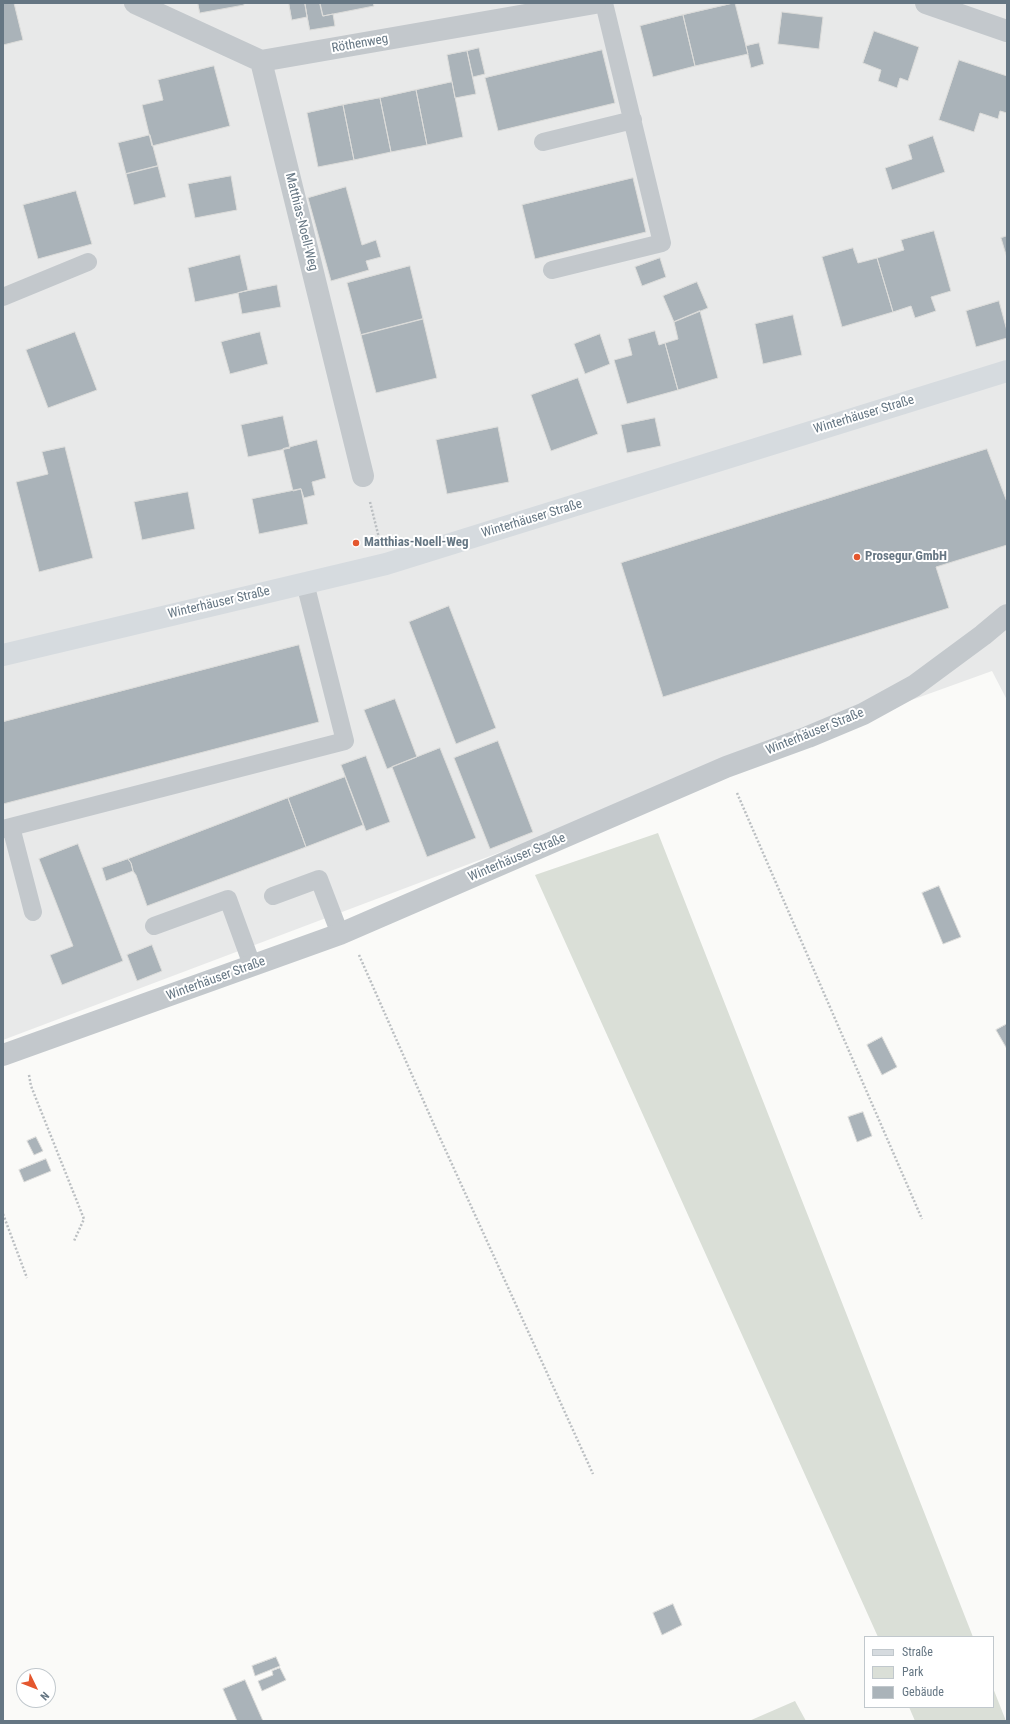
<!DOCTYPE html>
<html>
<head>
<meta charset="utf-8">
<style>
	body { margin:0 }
	#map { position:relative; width:1010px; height:1724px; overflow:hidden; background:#fafaf8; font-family:"Roboto Condensed",sans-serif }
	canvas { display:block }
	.frame { position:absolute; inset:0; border:4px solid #657683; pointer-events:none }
	.legend { position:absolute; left:864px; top:1636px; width:130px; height:72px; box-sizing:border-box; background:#fff; border:1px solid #c1c8cd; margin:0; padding:5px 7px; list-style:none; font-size:12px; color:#657683 }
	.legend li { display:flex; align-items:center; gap:8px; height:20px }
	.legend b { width:20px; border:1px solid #c1c8cd }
	.north { position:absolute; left:16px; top:1668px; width:40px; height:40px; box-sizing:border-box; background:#fff; border:1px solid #c1c8cd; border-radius:50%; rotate:133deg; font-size:11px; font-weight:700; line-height:16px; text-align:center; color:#657683 }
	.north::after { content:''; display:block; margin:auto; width:14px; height:18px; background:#e4572e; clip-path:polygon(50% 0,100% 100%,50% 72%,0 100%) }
</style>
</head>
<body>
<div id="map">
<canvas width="1010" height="1724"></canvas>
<div class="frame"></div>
<ul class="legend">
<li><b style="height:5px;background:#d6dbdf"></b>Straße</li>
<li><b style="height:11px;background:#dadfd7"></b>Park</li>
<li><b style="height:11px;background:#aab3b9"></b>Gebäude</li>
</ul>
<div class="north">N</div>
</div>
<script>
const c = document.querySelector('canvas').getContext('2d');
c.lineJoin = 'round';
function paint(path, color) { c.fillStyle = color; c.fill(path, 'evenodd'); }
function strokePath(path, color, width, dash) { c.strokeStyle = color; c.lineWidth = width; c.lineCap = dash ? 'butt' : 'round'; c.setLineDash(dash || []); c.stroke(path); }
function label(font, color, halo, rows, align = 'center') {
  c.font = font + ' "Roboto Condensed",sans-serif'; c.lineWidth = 4; c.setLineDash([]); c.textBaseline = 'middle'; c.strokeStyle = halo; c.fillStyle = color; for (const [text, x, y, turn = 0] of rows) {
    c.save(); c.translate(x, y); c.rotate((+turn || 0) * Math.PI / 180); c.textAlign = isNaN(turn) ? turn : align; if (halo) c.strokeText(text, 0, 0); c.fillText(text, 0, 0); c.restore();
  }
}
paint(new Path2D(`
	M3,3H1007V700L992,671L726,767L3,1040Z`), '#e8e9e9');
paint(new Path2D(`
	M658,833L973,1637H878L535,875Z
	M993,1688L1006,1721H915L909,1707H993Z
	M795,1701L806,1721H749Z`), '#dadfd7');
const building = new Path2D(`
	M3,3H14L23,40L3,45Z
	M198,3H244V5L200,13Z
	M289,3H305L307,17L292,20Z
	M305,3H320L323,16L333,14L335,26L310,30Z
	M320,3H373L374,6L323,16Z
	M735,3L748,54L695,66L683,15Z
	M782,12L823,17L819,49L778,44Z
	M683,15L695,66L653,77L640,26Z
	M874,31L919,47L908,81L900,78L897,88L878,81L881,70L863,63Z
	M759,43L764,64L751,68L746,46Z
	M479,48L485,74L473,77L467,51Z
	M602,50L615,103L498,131L485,78Z
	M467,51L476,94L455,98L447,55Z
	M959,60L1007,76V113L1000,111L998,119L980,113L974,132L939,120Z
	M214,66L230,126L152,146L142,105L163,100L158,80Z
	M452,82L463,137L427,145L416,90Z
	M416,90L427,145L391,152L380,98Z
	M380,98L391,152L354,160L343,105Z
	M343,105L354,160L318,167L307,113Z
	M150,135L158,166L126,174L118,143Z
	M933,136L945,172L892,190L885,168L912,159L908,145Z
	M158,166L166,197L134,205L126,174Z
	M231,176L237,210L195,218L188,184Z
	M633,178L646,232L535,259L522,205Z
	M346,187L362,245L376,240L381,257L366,261L369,270L331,281L308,198Z
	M76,191L92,244L38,259L23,205Z
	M934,231L951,291L931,297L936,311L915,318L911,306L893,312L877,258L904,250L901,240Z
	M1007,236V258L1001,238Z
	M853,248L858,263L877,258L893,312L842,327L822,257Z
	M240,255L248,290L238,293L195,302L188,268Z
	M660,258L666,277L642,286L635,267Z
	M410,266L423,319L361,335L347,283Z
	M697,282L708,308L674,322L663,296Z
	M277,285L281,307L242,314L238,293Z
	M999,301L1007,331V338L976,347L966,311Z
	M700,311L718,378L678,390L665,343L678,339L674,322Z
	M793,315L802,355L763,364L755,324Z
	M423,319L437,378L376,393L361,335Z
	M655,331L659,345L665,343L678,390L627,404L614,360L632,355L628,339Z
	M75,332L97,390L48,408L26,350Z
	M260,332L268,364L230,374L221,342Z
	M600,334L610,364L585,374L574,344Z
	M578,378L598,434L551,451L531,395Z
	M283,416L290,448L248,457L241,425Z
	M655,418L661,446L627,453L621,425Z
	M498,427L509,482L447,494L436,440Z
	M317,440L326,478L312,482L315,495L304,498L301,489L293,491L283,449Z
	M65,447L93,558L39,572L16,482L48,474L42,452Z
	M987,449L1007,502V545L936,567L949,608L663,697L621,563Z
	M301,489L308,524L259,534L252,499Z
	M188,492L195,529L142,540L134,502Z
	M449,606L496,728L456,744L409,622Z
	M299,645L319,722L3,804V722Z
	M395,699L417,757L387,769L364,710Z
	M498,741L533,832L490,849L454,758Z
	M440,748L476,838L427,857L392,767Z
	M366,756L390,822L366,831L341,765Z
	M345,777L363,825L306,847L288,798Z
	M288,798L306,847L147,906L136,875L133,871L131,863L128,859Z
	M78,844L123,961L62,985L50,955L73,946L39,859Z
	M128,859L131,863L133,871L106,881L102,868Z
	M939,886L961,937L943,944L922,893Z
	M152,945L162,971L137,981L127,955Z
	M1007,1024V1049L996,1030Z
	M882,1037L897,1067L882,1075L867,1045Z
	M863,1112L872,1136L857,1142L848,1117Z
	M36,1137L43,1151L34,1155L27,1141Z
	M46,1159L51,1171L24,1182L19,1170Z
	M673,1604L682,1625L662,1635L653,1613Z
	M276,1657L280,1666L255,1676L252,1666Z
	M280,1668L286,1680L262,1691L258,1681L273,1675L272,1671Z
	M245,1680L263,1721H237L223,1689Z`);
paint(building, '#aab3b9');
strokePath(building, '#dcdcda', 1);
strokePath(new Path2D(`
	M370,502L379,538
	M737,793L922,1219
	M359,955L435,1127L593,1474
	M29,1075L31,1086L84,1219L74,1241
	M3,1214L27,1278`), '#bbbfc2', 2.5, [2, 2]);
strokePath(new Path2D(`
	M543,142L633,120
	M552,270L662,243L604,3
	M3,297L88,262
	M11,827L33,912
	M3,829L345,741L305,583
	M273,896L319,879L340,934
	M154,926L228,899L252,965`), '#c3c8cc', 18);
strokePath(new Path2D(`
	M135,3L261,61L595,3
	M926,3L1007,31
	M261,61L363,476
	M3,1055L340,934L726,767L808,737L863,714L914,686L983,635L1007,615`), '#c3c8cc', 22);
strokePath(new Path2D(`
	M3,655L386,564L1007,371`), '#d6dbdf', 22);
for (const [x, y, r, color] of [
	[356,543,4,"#e4572e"],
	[857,557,4,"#e4572e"]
]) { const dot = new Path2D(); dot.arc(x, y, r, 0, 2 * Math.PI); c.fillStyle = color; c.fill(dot); strokePath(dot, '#fff', 1.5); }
label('13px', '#657683', '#fff', [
	["Röthenweg",360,44,-10],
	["Matthias-Noell-Weg",301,222,76],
	["Winterhäuser Straße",864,415,-17],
	["Winterhäuser Straße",532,519,-17],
	["Winterhäuser Straße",219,603,-13],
	["Winterhäuser Straße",815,732,-22],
	["Winterhäuser Straße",517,858,-23],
	["Winterhäuser Straße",216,979,-20]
]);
label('bold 13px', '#657683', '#fff', [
	["Matthias-Noell-Weg",364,543],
	["Prosegur GmbH",865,557]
], 'left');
</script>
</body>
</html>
